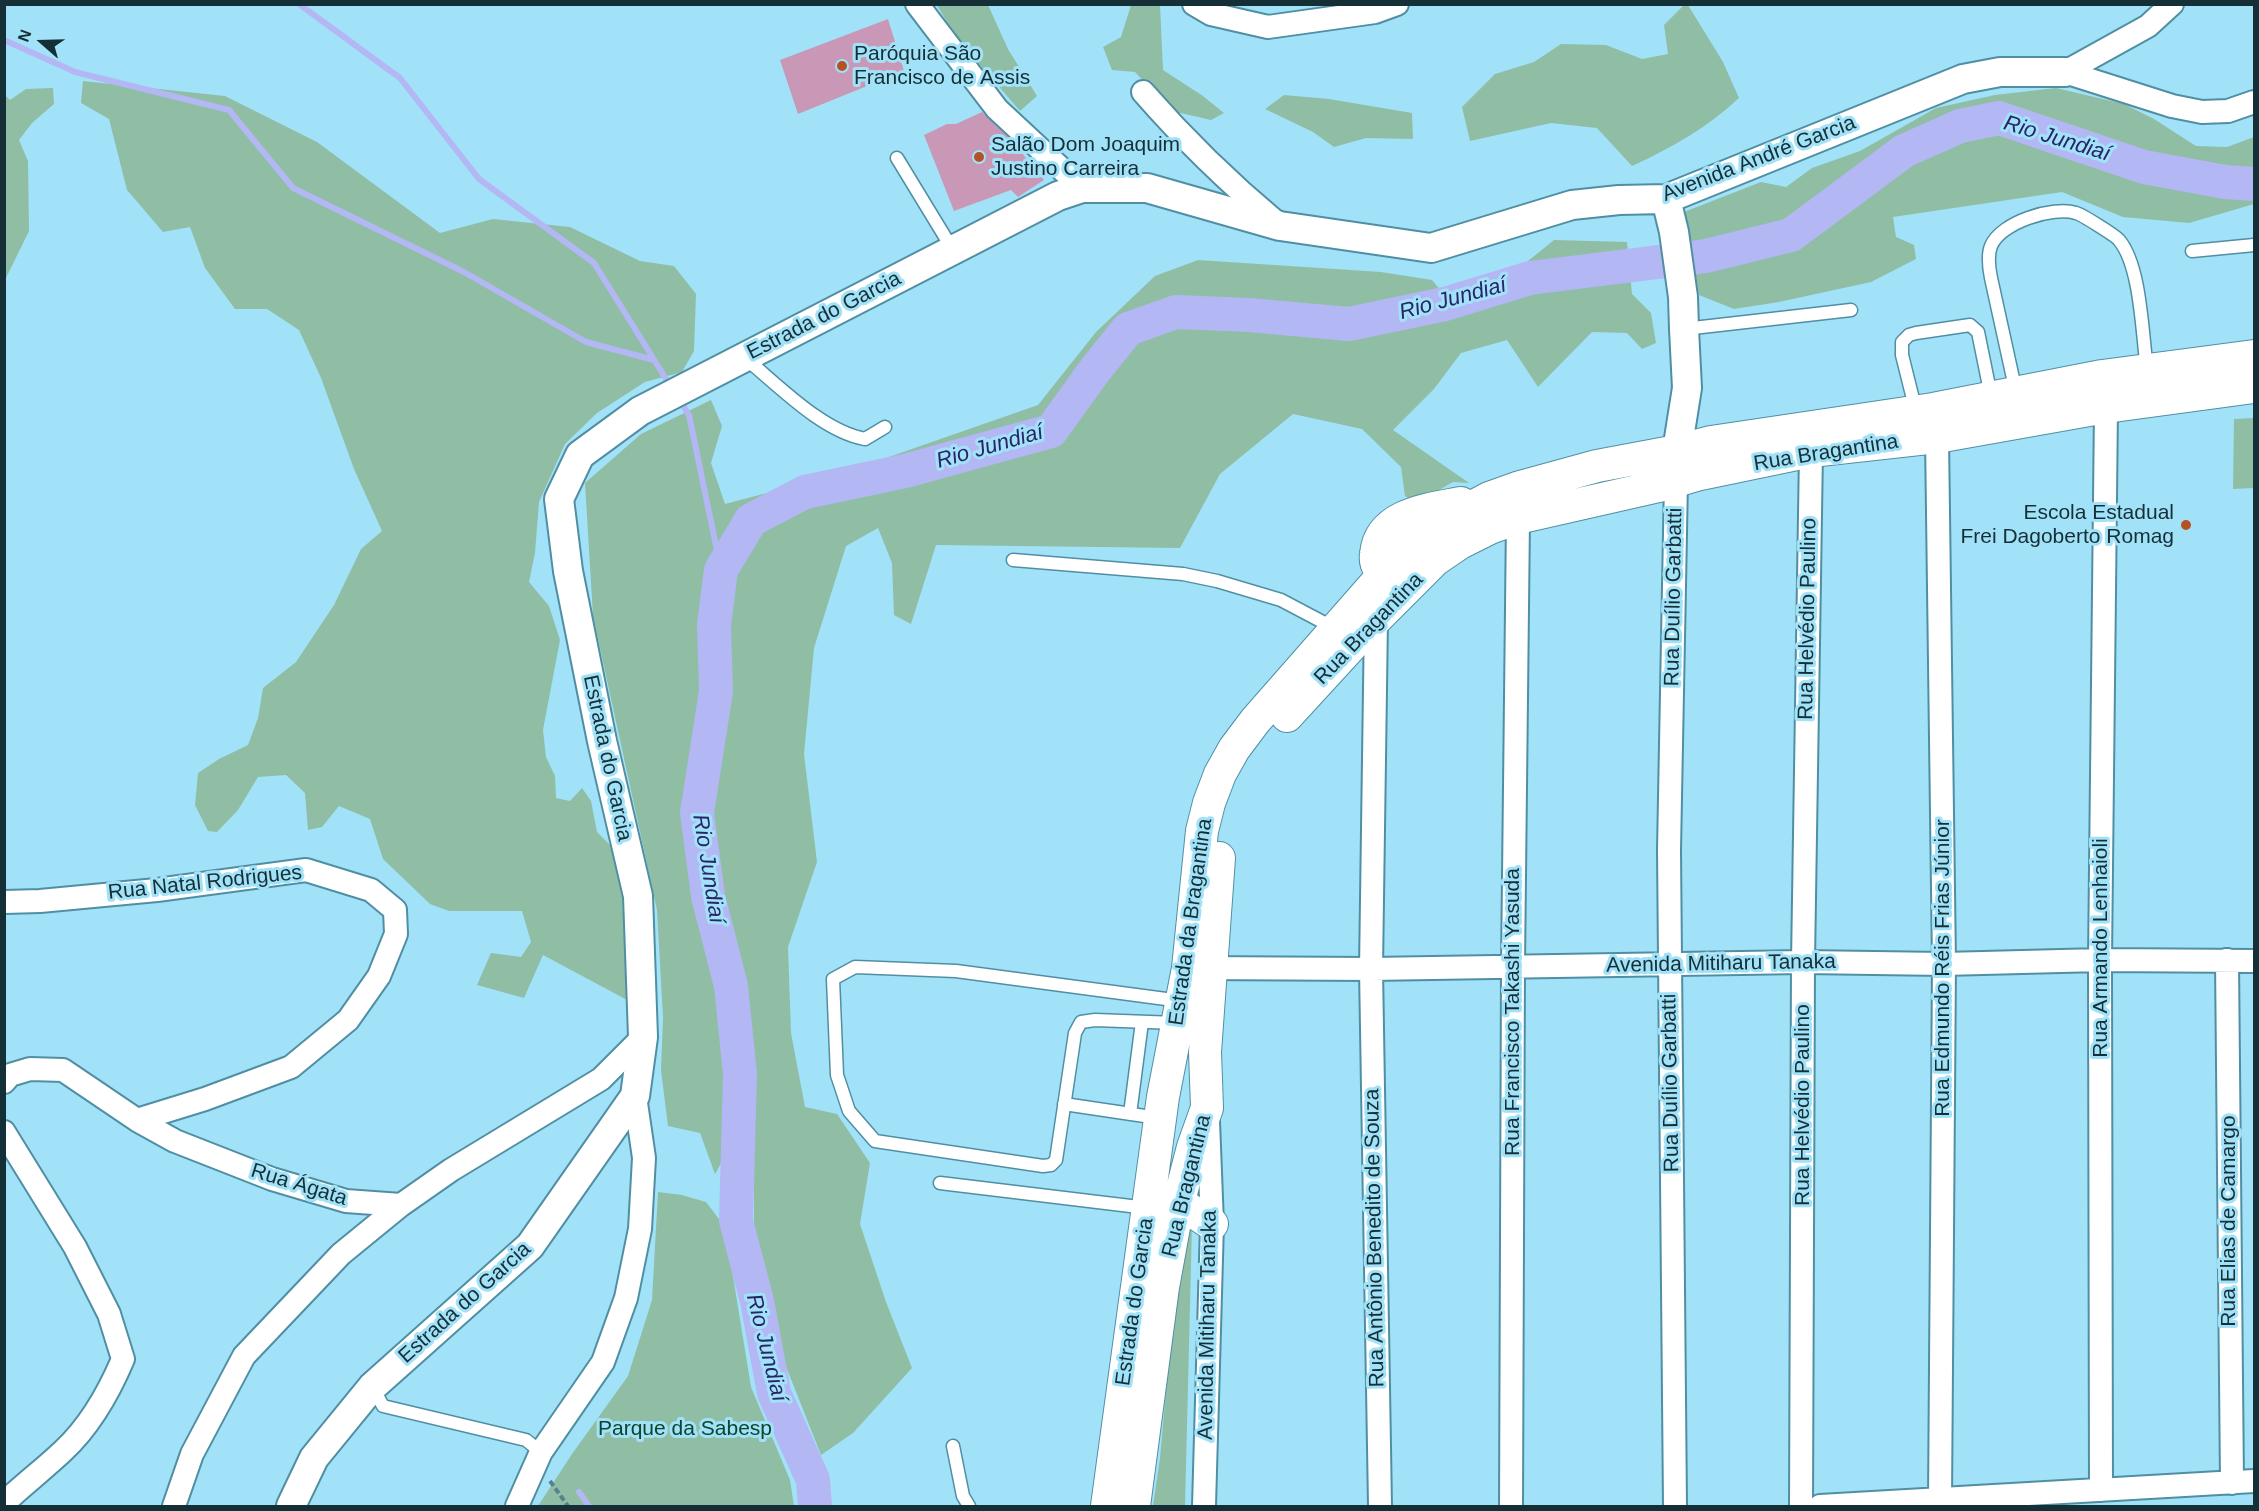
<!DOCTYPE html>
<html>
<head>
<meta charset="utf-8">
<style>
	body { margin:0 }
	#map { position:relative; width:2259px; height:1511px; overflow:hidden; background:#a2e2f8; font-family:Helvetica,sans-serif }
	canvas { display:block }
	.frame { position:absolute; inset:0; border:6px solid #152f37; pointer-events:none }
	.north { position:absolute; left:12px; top:12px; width:60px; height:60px; -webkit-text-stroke:4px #a2e2f8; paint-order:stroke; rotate:290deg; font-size:16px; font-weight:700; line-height:24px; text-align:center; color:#152f37 }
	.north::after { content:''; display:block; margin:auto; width:21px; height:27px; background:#152f37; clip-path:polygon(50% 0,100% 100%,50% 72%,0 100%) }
</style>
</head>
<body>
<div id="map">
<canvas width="2259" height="1511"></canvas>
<div class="frame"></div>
<div class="north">N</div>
</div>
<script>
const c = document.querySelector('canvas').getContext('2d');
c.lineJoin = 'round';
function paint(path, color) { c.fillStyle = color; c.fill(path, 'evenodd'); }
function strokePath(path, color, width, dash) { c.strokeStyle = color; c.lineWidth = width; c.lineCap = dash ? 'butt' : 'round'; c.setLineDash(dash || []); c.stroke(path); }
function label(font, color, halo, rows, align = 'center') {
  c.font = font + ' Helvetica,sans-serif'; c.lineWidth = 6; c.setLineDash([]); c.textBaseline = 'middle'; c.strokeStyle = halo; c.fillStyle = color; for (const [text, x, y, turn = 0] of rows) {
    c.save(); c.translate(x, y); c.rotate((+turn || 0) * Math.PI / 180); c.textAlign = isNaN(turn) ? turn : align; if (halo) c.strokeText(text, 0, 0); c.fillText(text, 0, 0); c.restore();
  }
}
paint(new Path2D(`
	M1685,4L1688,5L1723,62L1739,98C1707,128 1671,148 1632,166L1597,128L1551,123L1470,141L1462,107L1495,74L1534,62L1561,44L1606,45L1642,59L1668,54L1664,25Z
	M937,5H988L1008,49L1037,96L1020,111L955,36Z
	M1131,5H1160L1163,70L1203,96L1224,113L1211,120L1172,111L1135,72L1112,70L1103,47L1121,37Z
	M83,81L225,96L317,142L440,233L493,219L570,227L640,261L674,266L696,294L694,351L682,372L645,382L597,413L565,444L539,502L535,553L529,582L549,606L560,640L543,730L546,757L555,776L556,798L570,801L582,788L591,801L597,832L613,848L623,889L629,1001L543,955L524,998L477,985L491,953L521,957L531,942L522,911H449L430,904L383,859L370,819L339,806L322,827L308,830L305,793L286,775L258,777L238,810L217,832L208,831L195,805L198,773L219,759L248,745L258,718L263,688L296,662L334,605L361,549L382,531L354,469L321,378L299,330L267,309H235L205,268L190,227L163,232L127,190L109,119L81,103Z
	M53,88L54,104L32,123L19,140L28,161L29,231L5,280V95L10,100L26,89Z
	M2056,88L2124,104L2154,119L2196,146L2227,147L2254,137V204L2189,223L2123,217L2062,192L1893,217L1896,237L1914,245L1916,259L1871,282L1779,302L1734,309L1699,295L1684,212L1761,182L1786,187L1812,168L1860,151L1936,108L1995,95Z
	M1284,95L1329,99L1412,113L1413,139L1366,138L1334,147L1313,132L1265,109Z
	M1554,240L1627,242L1632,294L1651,313L1656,343L1642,349L1627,333L1592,332L1538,387L1507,340L1461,353L1434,389L1393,430L1469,483L1453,482L1416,503L1405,496L1401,467L1362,429L1293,414L1220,474L1180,548L936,545L911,624L894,615L892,563L878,528L846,546L814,648L804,754L817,862L788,947L791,1033L805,1107L837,1114L870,1163L860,1224L886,1302L912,1368L853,1433L821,1455L781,1354L754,1230V1148L751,1111L715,1174L700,1133L668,1126L661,1070L663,1018L657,910L593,616L585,483L641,434L711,400L722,426L711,463L725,504L843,473L1038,405L1096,332L1155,276L1198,260L1381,272L1432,280L1461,315Z
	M2254,418V488L2233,489L2234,419Z
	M658,1192L682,1195L706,1202L725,1227L751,1387L790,1480L794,1506H538L572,1454L628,1376L652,1300Z
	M1181,1223L1192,1225L1185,1506H1153L1160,1458Z`), '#8fbea5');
strokePath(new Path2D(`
	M299,4L400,78L479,179L594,263L671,387
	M4,40L75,72L229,110L293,188L464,272L586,342L654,360
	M678,398L689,415L721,570
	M579,1492L589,1506`), '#b3b7f3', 6);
strokePath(new Path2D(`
	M815,1506L813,1480L774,1393L757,1301L736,1221L740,1074L731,986L708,896L697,813L716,691L714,625L721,570L751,520L805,492L905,471L1051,431L1095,370L1128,329L1176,312L1249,315L1349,324L1445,304L1530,278L1706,256L1791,235L1904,151L1960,126L1999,118L2144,167L2225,182L2254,184`), '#b3b7f3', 34);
paint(new Path2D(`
	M888,19L904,71L798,114L780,60Z
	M982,112L1013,142L1044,180L1018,197L1011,190L954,211L924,135L947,124H956Z`), '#ca98b7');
const service = new Path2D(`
	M897,158L953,250
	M2192,251L2254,245
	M1684,329L1851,310
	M745,358C779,386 822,431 865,439L885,427
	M2016,392L1991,278C1989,268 1987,256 1991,246C2001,222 2053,206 2076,213C2081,214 2116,236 2119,240C2141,266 2142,334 2147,369
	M1916,411L1902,355V342L1909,335L1916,333L1970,325L1978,332L1991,396
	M1013,560L1183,574L1217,581L1281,600L1334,628
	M1176,1023L1095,1020L1081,1022L1075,1033L1056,1160L1051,1165L1043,1166L875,1141L849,1111L837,1075L833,979L855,967L956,971L1181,1001
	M1064,1104L1158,1118
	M1130,1114L1142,1022
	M940,1183L1147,1208
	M373,1388L383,1406L526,1440L541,1452
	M953,1446L963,1496L969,1506`);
const minor = new Path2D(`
	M917,4L997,109L1082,188
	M1194,4L1211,14L1268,27L1375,12L1397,4
	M2065,72L2172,106L2202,112L2228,111L2254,102
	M2065,72L2148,26L2172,4
	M1143,92C1184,139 1229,183 1277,223
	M1937,437L1944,964L1940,1500
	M1376,619L1371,969L1380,1506
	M4,902L40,901L157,890L306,870L371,890L395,910L396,934L379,976L348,1020L291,1067L205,1099L137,1120
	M2227,960L2232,1483
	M1197,968L1371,969L1803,962L1944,964L2100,960L2254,961
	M4,1082L10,1075L30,1069L63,1070L137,1120L175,1141L272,1179L346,1201L401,1205
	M4,1132L75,1247L109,1314L123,1359C109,1392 90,1426 63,1451C44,1469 23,1485 4,1503
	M2101,1490L2100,960L2106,407
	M174,1506L192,1454L244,1356L341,1254L401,1205L451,1170L601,1079L643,1037
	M517,1506L541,1452L603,1362L626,1298L640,1229L644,1158L635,1096
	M1204,1506L1212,1224L1208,1121
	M1511,1506L1513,966L1518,518
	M1675,1506L1669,850L1676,480
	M1801,1506L1803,962L1811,451
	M1820,1506L2254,1481`);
const tertiary = new Path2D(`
	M1666,199L1674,232L1683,297L1684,329L1687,388L1677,451
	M291,1506L314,1458L372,1387L530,1246L635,1096L643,1037L638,896L602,741L568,571L559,499L580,455L640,411L1058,196L1082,188H1147L1280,226L1431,248L1572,205L1619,200L1666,199L1963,79L2000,72H2065`);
const secondary = new Path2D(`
	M1395,581C1383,575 1374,568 1376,554C1380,513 1430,509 1461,503
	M1287,716L1376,619L1435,560L1460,543L1490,528L1518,518L1659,486L1700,474L1811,451L1937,437L2106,407L2254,387
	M1159,1205L1184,1206L1212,1224
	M1107,1506L1163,1097L1188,968L1202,831L1209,803L1220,774L1234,749L1255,721L1405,550L1448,520L1489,498L1517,488L1597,466L1677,451L1711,442L1933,409L2102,376L2254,356
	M1134,1506L1163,1287L1178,1205L1193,1147L1207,1108L1205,1052L1219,858`);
strokePath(service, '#508fa3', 15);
strokePath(minor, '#508fa3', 26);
strokePath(tertiary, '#508fa3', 32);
strokePath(secondary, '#508fa3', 34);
strokePath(new Path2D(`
	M550,1481L568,1506`), '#568290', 4, [6, 3]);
strokePath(service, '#fff', 12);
strokePath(minor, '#fff', 22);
strokePath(tertiary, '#fff', 28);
strokePath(secondary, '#fff', 32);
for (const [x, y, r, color] of [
	[842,66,6,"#b65025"],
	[979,157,6,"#b65025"],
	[2186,525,6,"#b65025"]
]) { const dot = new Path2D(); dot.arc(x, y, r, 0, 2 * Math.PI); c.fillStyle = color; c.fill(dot); strokePath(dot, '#a2e2f8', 2); }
label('21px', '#152f37', '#a2e2f8', [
	["Paróquia São",854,54],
	["Francisco de Assis",854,78],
	["Salão Dom Joaquim",991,145],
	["Justino Carreira",991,169],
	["Escola Estadual",2174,513,"right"],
	["Frei Dagoberto Romag",2174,537,"right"]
], 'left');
label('21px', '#152f37', '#a2e2f8', [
	["Avenida André Garcia",1759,159,-21],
	["Estrada do Garcia",824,316,-27],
	["Rua Bragantina",1826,453,-9],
	["Rua Duílio Garbatti",1674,597,-89],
	["Rua Helvédio Paulino",1808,619,-89],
	["Rua Bragantina",1369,629,-46],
	["Estrada do Garcia",607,758,78],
	["Rua Natal Rodrigues",205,883,-6],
	["Estrada da Bragantina",1191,922,-82],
	["Rua Armando Lenhaioli",2101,948,-90],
	["Avenida Mitiharu Tanaka",1721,964,-1],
	["Rua Edmundo Réis Frias Júnior",1943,968,-90],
	["Rua Francisco Takashi Yasuda",1513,1012,-90],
	["Rua Duílio Garbatti",1671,1083,-91],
	["Rua Helvédio Paulino",1803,1105,-90],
	["Rua Ágata",299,1185,17],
	["Rua Bragantina",1187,1186,-76],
	["Rua Elias de Camargo",2229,1221,-90],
	["Rua Antônio Benedito de Souza",1375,1238,-91],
	["Estrada do Garcia",1135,1302,-82],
	["Estrada do Garcia",465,1303,-42],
	["Avenida Mitiharu Tanaka",1208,1325,-89]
]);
label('21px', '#0c442e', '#a2e2f8', [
	["Parque da Sabesp",685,1429]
]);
label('italic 22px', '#2a2468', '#a2e2f8', [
	["Rio Jundiaí",2057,139,17],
	["Rio Jundiaí",1453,299,-15],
	["Rio Jundiaí",990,447,-16],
	["Rio Jundiaí",708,869,81],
	["Rio Jundiaí",766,1348,76]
]);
</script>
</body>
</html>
